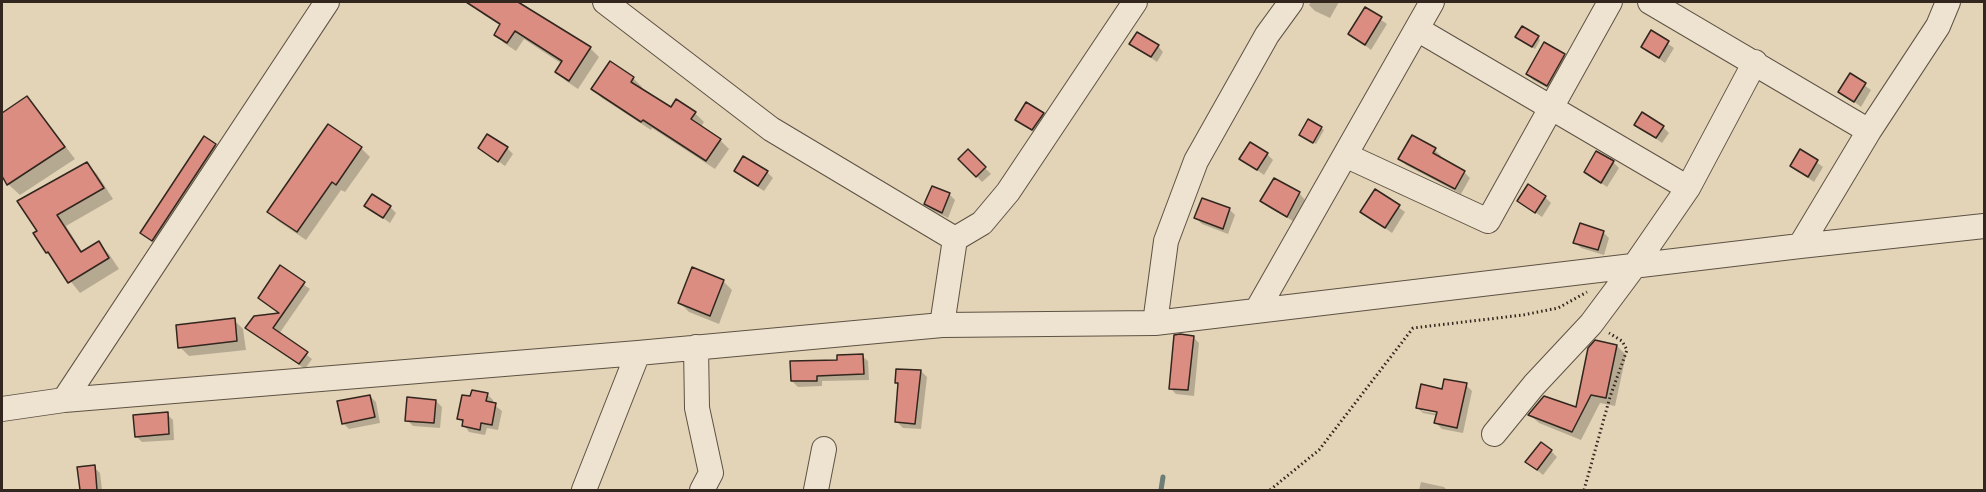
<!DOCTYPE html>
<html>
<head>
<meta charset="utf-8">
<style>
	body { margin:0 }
	#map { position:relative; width:1986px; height:492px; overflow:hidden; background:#e3d4b7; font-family:Alegreya,serif }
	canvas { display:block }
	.frame { position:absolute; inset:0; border:3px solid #32261e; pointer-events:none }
</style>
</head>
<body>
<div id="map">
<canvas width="1986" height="492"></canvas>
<div class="frame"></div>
</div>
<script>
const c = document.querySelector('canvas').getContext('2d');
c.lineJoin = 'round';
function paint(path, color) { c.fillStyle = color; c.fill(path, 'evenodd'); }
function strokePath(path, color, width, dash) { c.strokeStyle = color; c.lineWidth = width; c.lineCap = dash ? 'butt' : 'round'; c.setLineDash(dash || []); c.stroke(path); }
paint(new Path2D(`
	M478,2H515L590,48L599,57L578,89L566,81L557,72L562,64L524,39L516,51L504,43L495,34L501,26L484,15L475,6Z
	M1311,2H1339L1330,18L1315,11L1309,5Z
	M1365,9L1387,24L1371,50L1350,34Z
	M1652,33L1674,48L1665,63L1643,47Z
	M1517,37H1538L1540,40L1535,49Z
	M1131,44L1158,46L1163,52L1157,62Z
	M1564,55L1570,61L1553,91L1533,80L1528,74Z
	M611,63L633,78L642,87L641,90L671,110L695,113L704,122L701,127L720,140L729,149L715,169L652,128L651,130L602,98L593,89Z
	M1850,75L1871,90L1861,107L1840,91Z
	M26,98L38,110L75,159L20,195L8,184L2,173V115Z
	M1043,114L1049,120L1038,135L1017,120Z
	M1636,124L1663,127L1669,133L1662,143Z
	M1321,128L1324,130L1316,144L1304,137Z
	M215,145L224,154L162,249L142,233Z
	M361,148L370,157L345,192L341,190L306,240L278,221L269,212Z
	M480,148H507L513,154L505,166Z
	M1435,150L1441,156L1439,158L1464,172L1470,178L1461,194L1406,165L1400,159Z
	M968,151L991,174L982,182L960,159Z
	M1801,151L1823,167L1814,182L1791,166Z
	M1267,154L1273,160L1264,175L1241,159Z
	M1613,162L1619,168L1607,187L1585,172Z
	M87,164L97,174L113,199L66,226L83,253L98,243L109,254L119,269L80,293L47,252L39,232Z
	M736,171L767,172L773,178L764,191L742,177Z
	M1274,180L1300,194L1305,200L1293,221L1268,207L1262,201Z
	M1376,191L1405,212L1392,233L1362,212Z
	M949,194L955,200L948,218L932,210L926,204Z
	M1545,197L1551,203L1542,217L1519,201Z
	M366,206L390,207L396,213L390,223Z
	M1229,209L1235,215L1228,234L1202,224L1196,218Z
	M1603,232L1609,238L1604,255L1581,248L1575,242Z
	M280,268L310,289L279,334L312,359L305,369L253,333L281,314L259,298Z
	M723,281L732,290L719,324L689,312L680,303Z
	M234,320L243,329L246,350L189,356L180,347Z
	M1193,337L1199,343L1194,396L1176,394L1170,388Z
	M1617,346L1626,355L1615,406L1600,403L1581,440L1539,423L1530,415L1577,409Z
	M862,356L868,361L869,380L822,381V386L798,387L792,381L839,361Z
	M921,371L927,377L921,429L903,428L897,422L900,386L896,383Z
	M1466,385L1472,391L1463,433L1442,429L1436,423L1438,416L1423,413L1417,407L1443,390ZM1422,408L1445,412L1444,415L1422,411Z
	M487,394L493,400V404L502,411L498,430L487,428L485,435L469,432L459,418L472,398Z
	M370,396L376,402L380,423L349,429L343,423Z
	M436,401L442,407L440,428L413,426L407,420Z
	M167,414L173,420L174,440L142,442L136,436Z
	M1551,451L1557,457L1543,475L1527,462Z
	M94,467L100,473L102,490H81L79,468Z
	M1421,482L1444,487L1447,490H1419Z`), '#0003');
strokePath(new Path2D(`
	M1161,490L1163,477`), '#6d7e77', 5);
const building = new Path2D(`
	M466,2H518L591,47L569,81L555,72L562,61L515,31L507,43L494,35L500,24Z
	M1365,7L1382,17L1365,45L1348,34Z
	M1522,26L1539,36L1532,47L1515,37Z
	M1651,30L1669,41L1659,58L1641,47Z
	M1137,32L1159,45L1151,57L1129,44Z
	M1544,42L1565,54L1547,86L1526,74Z
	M610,61L634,77L631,82L671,107L676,99L696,112L691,119L721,139L706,161L643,120L641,122L591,89Z
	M1850,73L1866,83L1854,102L1838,92Z
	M27,96L65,147L7,185L2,176V113Z
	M1026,102L1044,113L1032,130L1015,120Z
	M1642,112L1664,126L1656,138L1634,125Z
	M1308,119L1322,127L1313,143L1299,135Z
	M328,124L362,147L336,185L332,182L297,232L267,212Z
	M487,134L508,147L498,162L478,148Z
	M1412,135L1436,148L1433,153L1465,171L1455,189L1398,159Z
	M204,136L216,144L152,241L140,233Z
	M1250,142L1268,153L1257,170L1239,159Z
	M968,149L986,167L976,177L958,159Z
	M1800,149L1818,160L1808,177L1790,166Z
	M1596,151L1614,161L1601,183L1584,172Z
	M743,156L768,171L758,186L734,171Z
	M87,162L104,188L57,215L81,252L99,241L109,258L68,283L48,252L46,253L33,233L37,231L17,201Z
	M1274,178L1300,192L1287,217L1260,201Z
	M1528,184L1546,196L1535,213L1517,201Z
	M932,186L950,193L942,213L924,204Z
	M1375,189L1400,205L1385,228L1360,212Z
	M372,194L391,206L383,218L364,206Z
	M1202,198L1230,208L1223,229L1194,218Z
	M1580,223L1604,231L1598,250L1573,243Z
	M280,265L305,282L273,328L308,352L299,364L245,328L254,316L279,313L258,298Z
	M692,267L724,280L710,316L678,303Z
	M235,318L237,341L178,348L176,325Z
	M1180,334L1194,336L1188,390L1169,389L1174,335Z
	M1595,340L1617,345L1606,398L1591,395L1572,432L1528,415L1544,396L1576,407L1588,348Z
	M863,354L864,374L817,376V381H791L790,361L837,360V355Z
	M896,369L921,370L915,424L895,422L898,383H895Z
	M1444,379L1467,383L1457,428L1434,423L1437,412L1416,408L1421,384L1442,389Z
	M472,390L488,393L486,401L496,403L492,425L481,423L480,430L462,426L463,420L457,419L462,395L470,396Z
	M370,395L375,417L342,424L337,401Z
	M407,397L436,400L434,423L405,421Z
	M168,412L169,434L135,437L133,415Z
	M1541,442L1552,450L1537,470L1525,462Z
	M95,465L97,490H80L77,467Z`);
paint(building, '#da8d80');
strokePath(building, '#32261e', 1.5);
const minor = new Path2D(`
	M605,2L771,129L955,239L982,223L1008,192L1135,2
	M1650,2L1869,131
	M1417,29L1688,188
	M1345,155L1488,221L1610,2
	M1800,246L1869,131L1938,26L1948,2
	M1257,310L1432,2
	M1155,323L1166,241L1196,161L1267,35L1291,2
	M942,325L955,239
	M696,347L697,408L711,473L702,490
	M64,400L327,2
	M2,409L64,400L638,353L942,325L1155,323L1800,246L1984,226
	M1494,434L1534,385L1591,324L1635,265L1688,188L1755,62
	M584,490L638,353
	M816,490L824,449`);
strokePath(minor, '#5e5244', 26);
strokePath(new Path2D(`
	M1270,490L1319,450L1413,328L1523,315L1558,308L1587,292
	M1584,490L1610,397L1627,350L1622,341L1609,333`), '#32261e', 3, [1.5, 3]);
strokePath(minor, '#ede3d0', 24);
</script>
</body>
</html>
